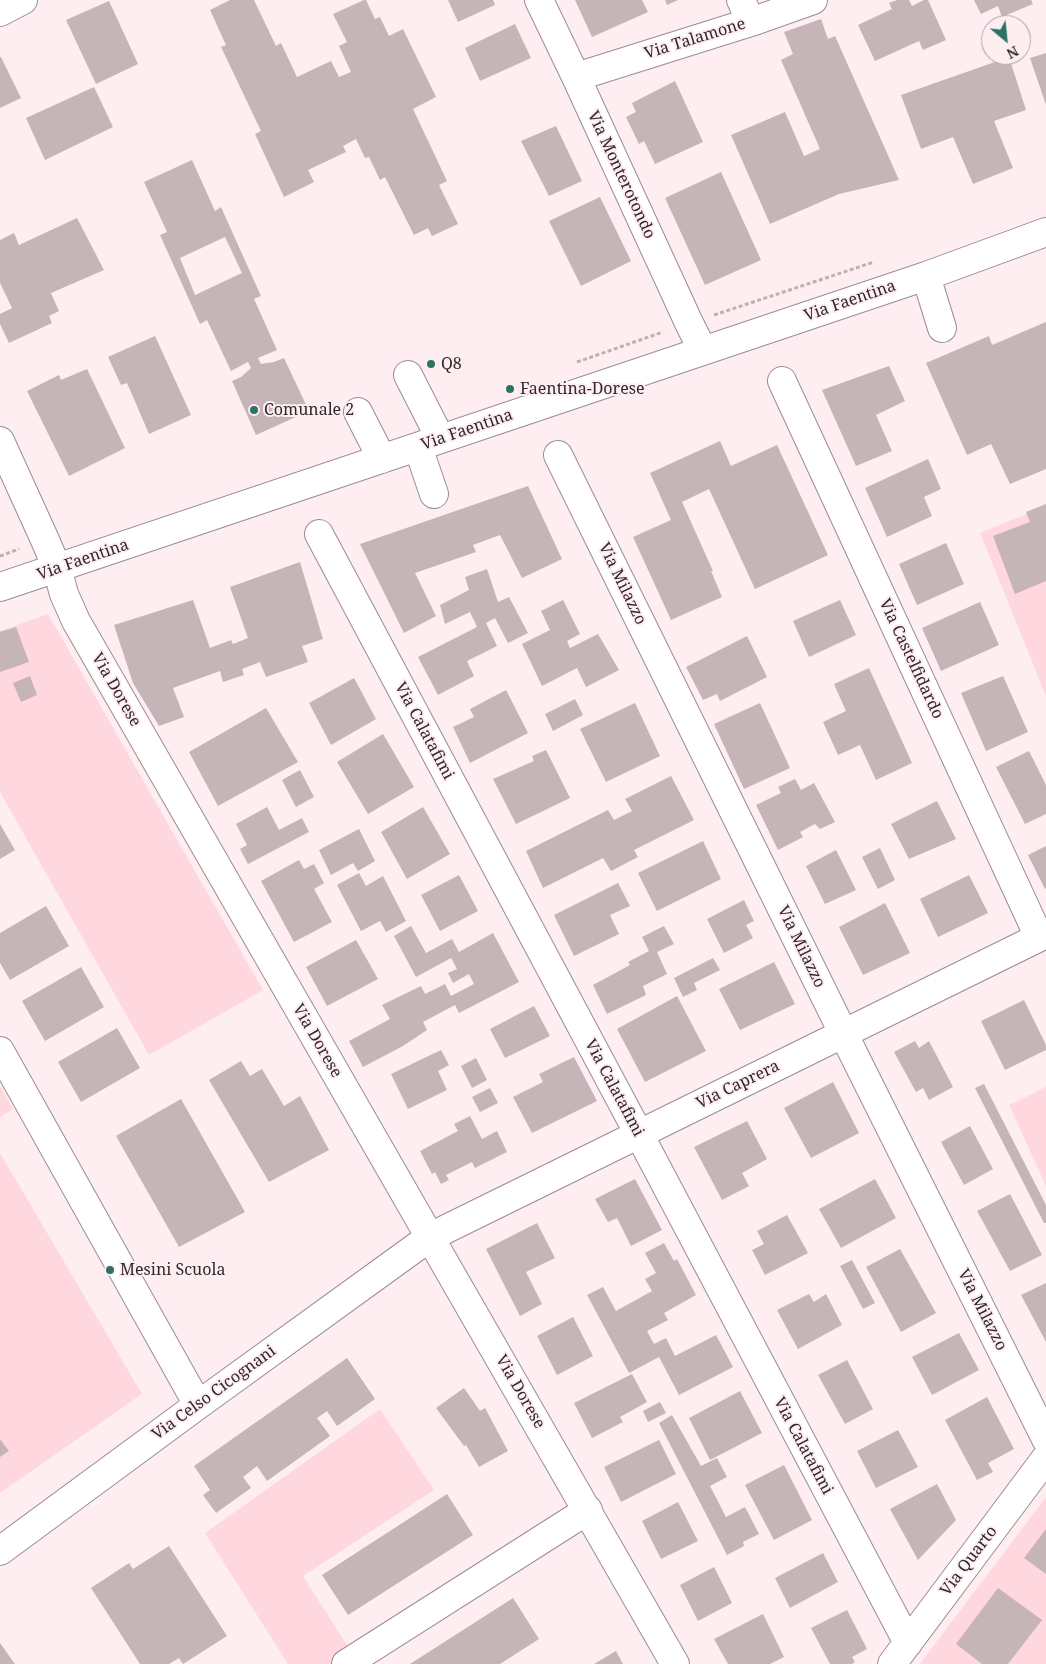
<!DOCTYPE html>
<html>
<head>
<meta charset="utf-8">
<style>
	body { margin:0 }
	#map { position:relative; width:1046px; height:1664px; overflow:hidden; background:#feeef1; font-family:"Noto Serif",serif }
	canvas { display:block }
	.north { position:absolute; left:981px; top:15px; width:50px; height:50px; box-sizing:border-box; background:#feeef1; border:1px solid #ab9fa1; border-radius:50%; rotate:152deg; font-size:14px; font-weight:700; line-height:20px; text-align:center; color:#2e2829 }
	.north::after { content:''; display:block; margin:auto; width:18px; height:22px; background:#2d7264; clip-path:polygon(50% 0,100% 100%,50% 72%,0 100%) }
</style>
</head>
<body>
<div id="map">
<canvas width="1046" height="1664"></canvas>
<div class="north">N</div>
</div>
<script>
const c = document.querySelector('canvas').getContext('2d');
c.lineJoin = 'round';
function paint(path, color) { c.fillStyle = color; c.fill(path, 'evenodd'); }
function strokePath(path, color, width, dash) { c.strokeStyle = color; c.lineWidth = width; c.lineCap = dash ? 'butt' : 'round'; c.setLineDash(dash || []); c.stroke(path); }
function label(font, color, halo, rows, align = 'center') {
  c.font = font + ' "Noto Serif",serif'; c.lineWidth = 4; c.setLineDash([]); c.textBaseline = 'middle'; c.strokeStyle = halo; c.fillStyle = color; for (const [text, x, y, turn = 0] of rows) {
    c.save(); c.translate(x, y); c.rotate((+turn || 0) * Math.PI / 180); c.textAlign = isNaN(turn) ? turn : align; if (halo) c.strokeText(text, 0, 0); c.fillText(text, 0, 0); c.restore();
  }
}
paint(new Path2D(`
	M1046,506V696L980,533Z
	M48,614L263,990L149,1055L0,792V631Z
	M0,1086L13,1109L0,1117Z
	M1046,1087V1186L1009,1105Z
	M0,1153L142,1394L0,1493Z
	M380,1409L434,1490L303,1576L359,1664H288L205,1533Z
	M1046,1497V1664H920L937,1641Z`), '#ffd7df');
paint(new Path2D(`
	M230,0H254L276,46L281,43L297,77L331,61L339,77L351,72L339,46L347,42L333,14L364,0H366L375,19L380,17L389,36L403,29L436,97L413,109L447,181L439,185L458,224L432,236L428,228L414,235L385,177L380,180L369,157L365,158L356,139L343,146L346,152L308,170L314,182L284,197L255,134L261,131L221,47L226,45L210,10Z
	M448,0H493L495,5L458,22Z
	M575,0H642L648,12L592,37Z
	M665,0H678L667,5Z
	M897,0H909L912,6L924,0H928L946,40L923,50L919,41L875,61L858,25L892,9L889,3Z
	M974,0H1031L1033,4L1002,17L998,6L981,14Z
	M109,1L138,64L96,84L66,20Z
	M821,19L828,39L835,36L899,180L839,194L770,224L731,135L785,112L804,156L820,149L781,60L793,54L784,32Z
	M515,24L531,58L480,81L465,48Z
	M1046,53V105L1030,58Z
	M0,57H1L21,98L0,108Z
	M1009,57L1026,110L994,121L1013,168L973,184L953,137L921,149L901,95Z
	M675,81L703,142L655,164L644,141L639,144L626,117L636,112L632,103Z
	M94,87L113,127L45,160L26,118Z
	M556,126L582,181L549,196L521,141Z
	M192,160L215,211L221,207L261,296L254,299L277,350L258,358L261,364L274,362L284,358L309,411L256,435L232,381L241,377L251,368L248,362L231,371L207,320L200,324L160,235L167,232L144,182ZM225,237L242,273L195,295L180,258Z
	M721,172L761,260L705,285L665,198Z
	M600,197L631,261L581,286L549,221Z
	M77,218L104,270L51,293L59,311L49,316L52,323L9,343L0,324V314L12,308L0,283V240L14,233L19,245Z
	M1046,322V469L1010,484L991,444L967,455L926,363L989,336L992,345Z
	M155,336L191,415L149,434L127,383L121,385L108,357Z
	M889,366L905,401L876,415L892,451L856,466L822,390Z
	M87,369L125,448L69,476L27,391L59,375L61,380Z
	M720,441L731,466L777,445L828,555L755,589L709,489L682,502L713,571H711L722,597L671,620L633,537L671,520L650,473Z
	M928,459L941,489L924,497L932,516L887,537L865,488Z
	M528,486L562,559L522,578L500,535L473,545L476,552L415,573L436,616L404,633L360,544Z
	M1046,504V581L1015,594L993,536L1030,522L1026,512Z
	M946,543L964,584L917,605L899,564Z
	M300,562L323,639L302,646L308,662L266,677L260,662L242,669L244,675L223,682L220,671L173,688L184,717L159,726L133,683L114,625L193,600L210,648L231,640L233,644L248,638L230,587Z
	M487,569L498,602L509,597L528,633L508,643L495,618L486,623L497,646L467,661L474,676L438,695L418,657L477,627L470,612L445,624L440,605L469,590L465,577Z
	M563,600L580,634L567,641L570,648L598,634L619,670L586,687L577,668L542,686L522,644L550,630L541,611Z
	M840,600L856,635L809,657L793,621Z
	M980,602L999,645L941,671L922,628Z
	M16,627L29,662L0,672V632Z
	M747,636L767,677L720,701L717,694L703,700L686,667Z
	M869,668L912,763L876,780L860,745L838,755L823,722L846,711L834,684Z
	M30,676L37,695L21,702L13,683Z
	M1003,676L1028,732L986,751L961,693Z
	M354,678L376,719L331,745L309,703Z
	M506,690L528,733L470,763L453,727L474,717L470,709Z
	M575,699L583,715L553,731L545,714Z
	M635,703L660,756L606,782L580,729Z
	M760,703L790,768L744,789L714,724Z
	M266,708L298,762L218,806L189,752Z
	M383,734L414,787L368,814L337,762Z
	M546,750L570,798L516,824L493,779L534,761L532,756Z
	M1029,751L1046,785V814L1025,824L996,767Z
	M300,770L314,797L296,807L282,780Z
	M671,776L694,820L634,850L638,857L611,871L603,858L543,888L526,851L608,810L614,820L632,811L625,799Z
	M795,779L801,790L814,783L835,822L820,829L815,824L800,832L803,837L778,850L756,805L781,793L778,787Z
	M937,801L956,839L909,859L891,824Z
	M267,807L279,830L302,818L309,832L248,864L240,849L247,845L236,824Z
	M423,807L450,854L407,879L381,832Z
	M0,824L15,850L0,859Z
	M359,829L375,861L358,871L353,863L331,875L319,850Z
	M703,841L721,879L657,911L638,873Z
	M1046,846V888L1045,889L1028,855Z
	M880,848L895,880L878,889L862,857Z
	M836,850L856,890L825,904L806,866Z
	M299,860L304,869L314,864L324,883L314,889L332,922L294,942L261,881Z
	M359,873L366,886L383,876L406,921L386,932L380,921L361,931L337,885Z
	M459,875L478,911L440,931L421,895Z
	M969,875L988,913L938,937L920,899Z
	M618,883L630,906L610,915L619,934L574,956L554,915Z
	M744,900L754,921L746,925L753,938L724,953L707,919Z
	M885,903L910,953L863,975L839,927Z
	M46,906L69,946L10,980L0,963V933Z
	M411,926L426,953L452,939L459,952L493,933L519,982L459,1013L455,1005L423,1022L427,1030L403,1046L363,1067L349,1041L390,1019L382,1005L421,986L425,994L445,984L451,996L474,984L469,974L453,983L448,973L457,969L451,958L416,977L394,936Z
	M664,926L674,944L657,952L667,974L643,986L646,995L607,1014L593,985L630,965L628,962L649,951L642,937Z
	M356,940L378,979L327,1006L306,967Z
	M713,958L720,970L694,983L697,990L683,997L674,978Z
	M774,962L795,1004L740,1030L719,989Z
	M81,967L104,1007L45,1041L22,1001Z
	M677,996L706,1051L645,1082L617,1029Z
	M1024,1000L1046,1045V1050L1005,1070L981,1021Z
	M534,1006L550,1036L505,1058L490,1029Z
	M117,1028L140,1068L81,1102L58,1062Z
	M915,1041L919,1048L929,1041L953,1087L929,1100L923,1088L916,1092L894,1052Z
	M441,1050L449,1065L438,1071L447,1090L408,1109L391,1074Z
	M574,1057L597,1101L532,1133L513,1097L543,1082L539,1074Z
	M476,1058L487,1080L472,1088L461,1066Z
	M241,1061L250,1076L262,1069L284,1106L300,1096L329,1150L269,1182L209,1080Z
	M833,1082L859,1133L811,1158L784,1108Z
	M984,1084L1046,1205V1223H1044L975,1088Z
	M490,1088L498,1103L480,1112L472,1097Z
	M181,1099L245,1212L179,1247L116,1136Z
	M470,1116L482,1139L497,1131L507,1152L475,1168L472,1162L446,1175L449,1180L441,1184L435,1172L432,1174L420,1151L458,1131L454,1124Z
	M747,1121L767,1159L742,1173L749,1186L722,1200L694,1147Z
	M970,1126L993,1169L964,1185L941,1142Z
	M635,1179L662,1230L631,1246L617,1218L608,1222L595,1199Z
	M875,1179L896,1218L841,1248L819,1209Z
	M1010,1194L1042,1255L1010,1271L977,1211Z
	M787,1215L808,1253L765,1275L752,1250L764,1244L757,1231Z
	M537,1223L555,1258L526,1272L542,1304L520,1316L486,1249Z
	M664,1243L674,1261L677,1259L696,1295L664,1313L668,1320L647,1331L654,1344L666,1338L675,1356L716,1335L733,1367L679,1395L659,1357L629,1373L587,1295L603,1287L616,1311L652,1291L645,1279L656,1273L645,1253Z
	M900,1249L936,1313L901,1332L866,1267Z
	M852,1260L875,1303L863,1309L840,1266Z
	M1046,1283V1342L1021,1295Z
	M809,1294L814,1302L826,1294L842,1325L798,1349L777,1310Z
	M573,1317L593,1356L557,1375L537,1336Z
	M959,1333L979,1370L932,1395L912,1357Z
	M347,1358L375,1399L337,1426L327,1411L317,1418L330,1436L267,1481L257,1466L243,1477L251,1488L216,1513L203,1495L210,1490L194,1466Z
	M847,1360L873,1409L845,1424L818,1375Z
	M632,1374L647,1402L620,1417L623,1422L592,1438L574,1403Z
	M464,1388L480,1411L485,1408L508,1451L479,1467L466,1445L464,1446L436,1408Z
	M740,1391L762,1433L710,1460L689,1418Z
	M987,1397L1014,1449L988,1463L993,1472L977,1480L945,1420Z
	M660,1402L666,1413L648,1422L643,1411Z
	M672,1415L701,1466L717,1458L727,1477L710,1486L726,1517L745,1507L759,1534L743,1542L744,1546L727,1555L659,1423Z
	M898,1430L918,1467L876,1488L857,1451Z
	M0,1439L9,1451L0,1457Z
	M659,1440L676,1474L621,1502L604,1467Z
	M784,1465L812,1520L774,1540L745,1485Z
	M937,1484L956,1520L918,1560L890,1509Z
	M447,1494L473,1535L348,1615L322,1575Z
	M678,1502L698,1541L661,1559L642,1521Z
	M1046,1529V1574L1024,1558Z
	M169,1546L227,1636L183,1664L179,1658L169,1664H140L91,1588L129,1563L133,1569Z
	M823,1553L838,1582L790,1608L775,1578Z
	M714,1567L732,1603L698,1621L680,1585Z
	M998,1588L1042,1620L1008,1664H982L956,1644Z
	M513,1598L539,1639L500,1664H410Z
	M847,1610L867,1649L852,1657L855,1662L852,1664H830L811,1628Z
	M763,1614L784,1657L770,1664H728L714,1639Z
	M0,1643L15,1664H0Z
	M616,1651L623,1664H594Z`), '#c5b5b8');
const minor = new Path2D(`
	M539,0L576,77L689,323L703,351
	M741,0L751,22
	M0,12L23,0
	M576,77L751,22L813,0
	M926,276L942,328
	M408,375L440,438
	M782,381L1039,937
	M358,412L382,459
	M0,441L45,540L57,568L64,594L76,621L675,1664
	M418,447L434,494
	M558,455L856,1059L1046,1439
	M319,534L649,1153L908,1643
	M0,587L926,276L1046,232
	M0,1051L198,1405
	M0,1551L198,1405L430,1237L1046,934
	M346,1664L588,1510
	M892,1664L1046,1458`);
strokePath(minor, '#9b8c8f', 30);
strokePath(new Path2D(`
	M714,315L874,262
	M577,362L663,332
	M0,556L19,549`), '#beb1b3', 3, [4, 2.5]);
strokePath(minor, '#fff', 28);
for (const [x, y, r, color] of [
	[431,364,5,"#2d7264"],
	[510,389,5,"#2d7264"],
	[254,410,5,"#2d7264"],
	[110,1270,5,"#2d7264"]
]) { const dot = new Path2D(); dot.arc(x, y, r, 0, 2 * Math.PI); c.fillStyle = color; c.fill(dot); strokePath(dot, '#feeef1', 2); }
label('16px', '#2e2829', '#feeef1', [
	["Via Talamone",695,39,-17],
	["Via Monterotondo",621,175,65],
	["Via Faentina",850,301,-19],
	["Via Faentina",467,430,-19],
	["Via Faentina",83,560,-19],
	["Via Milazzo",622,584,64],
	["Via Castelfidardo",911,659,65],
	["Via Dorese",116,690,60],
	["Via Calatafimi",424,731,62],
	["Via Milazzo",801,947,64],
	["Via Dorese",317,1041,60],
	["Via Caprera",738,1085,-26],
	["Via Calatafimi",614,1088,62],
	["Via Milazzo",982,1310,63],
	["Via Dorese",520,1392,60],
	["Via Celso Cicognani",214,1393,-36],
	["Via Calatafimi",803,1446,62],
	["Via Quarto",969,1561,-53]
]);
label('16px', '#2e2829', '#feeef1', [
	["Q8",441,364],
	["Faentina-Dorese",520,389],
	["Comunale 2",264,410],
	["Mesini Scuola",120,1270]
], 'left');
</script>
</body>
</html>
